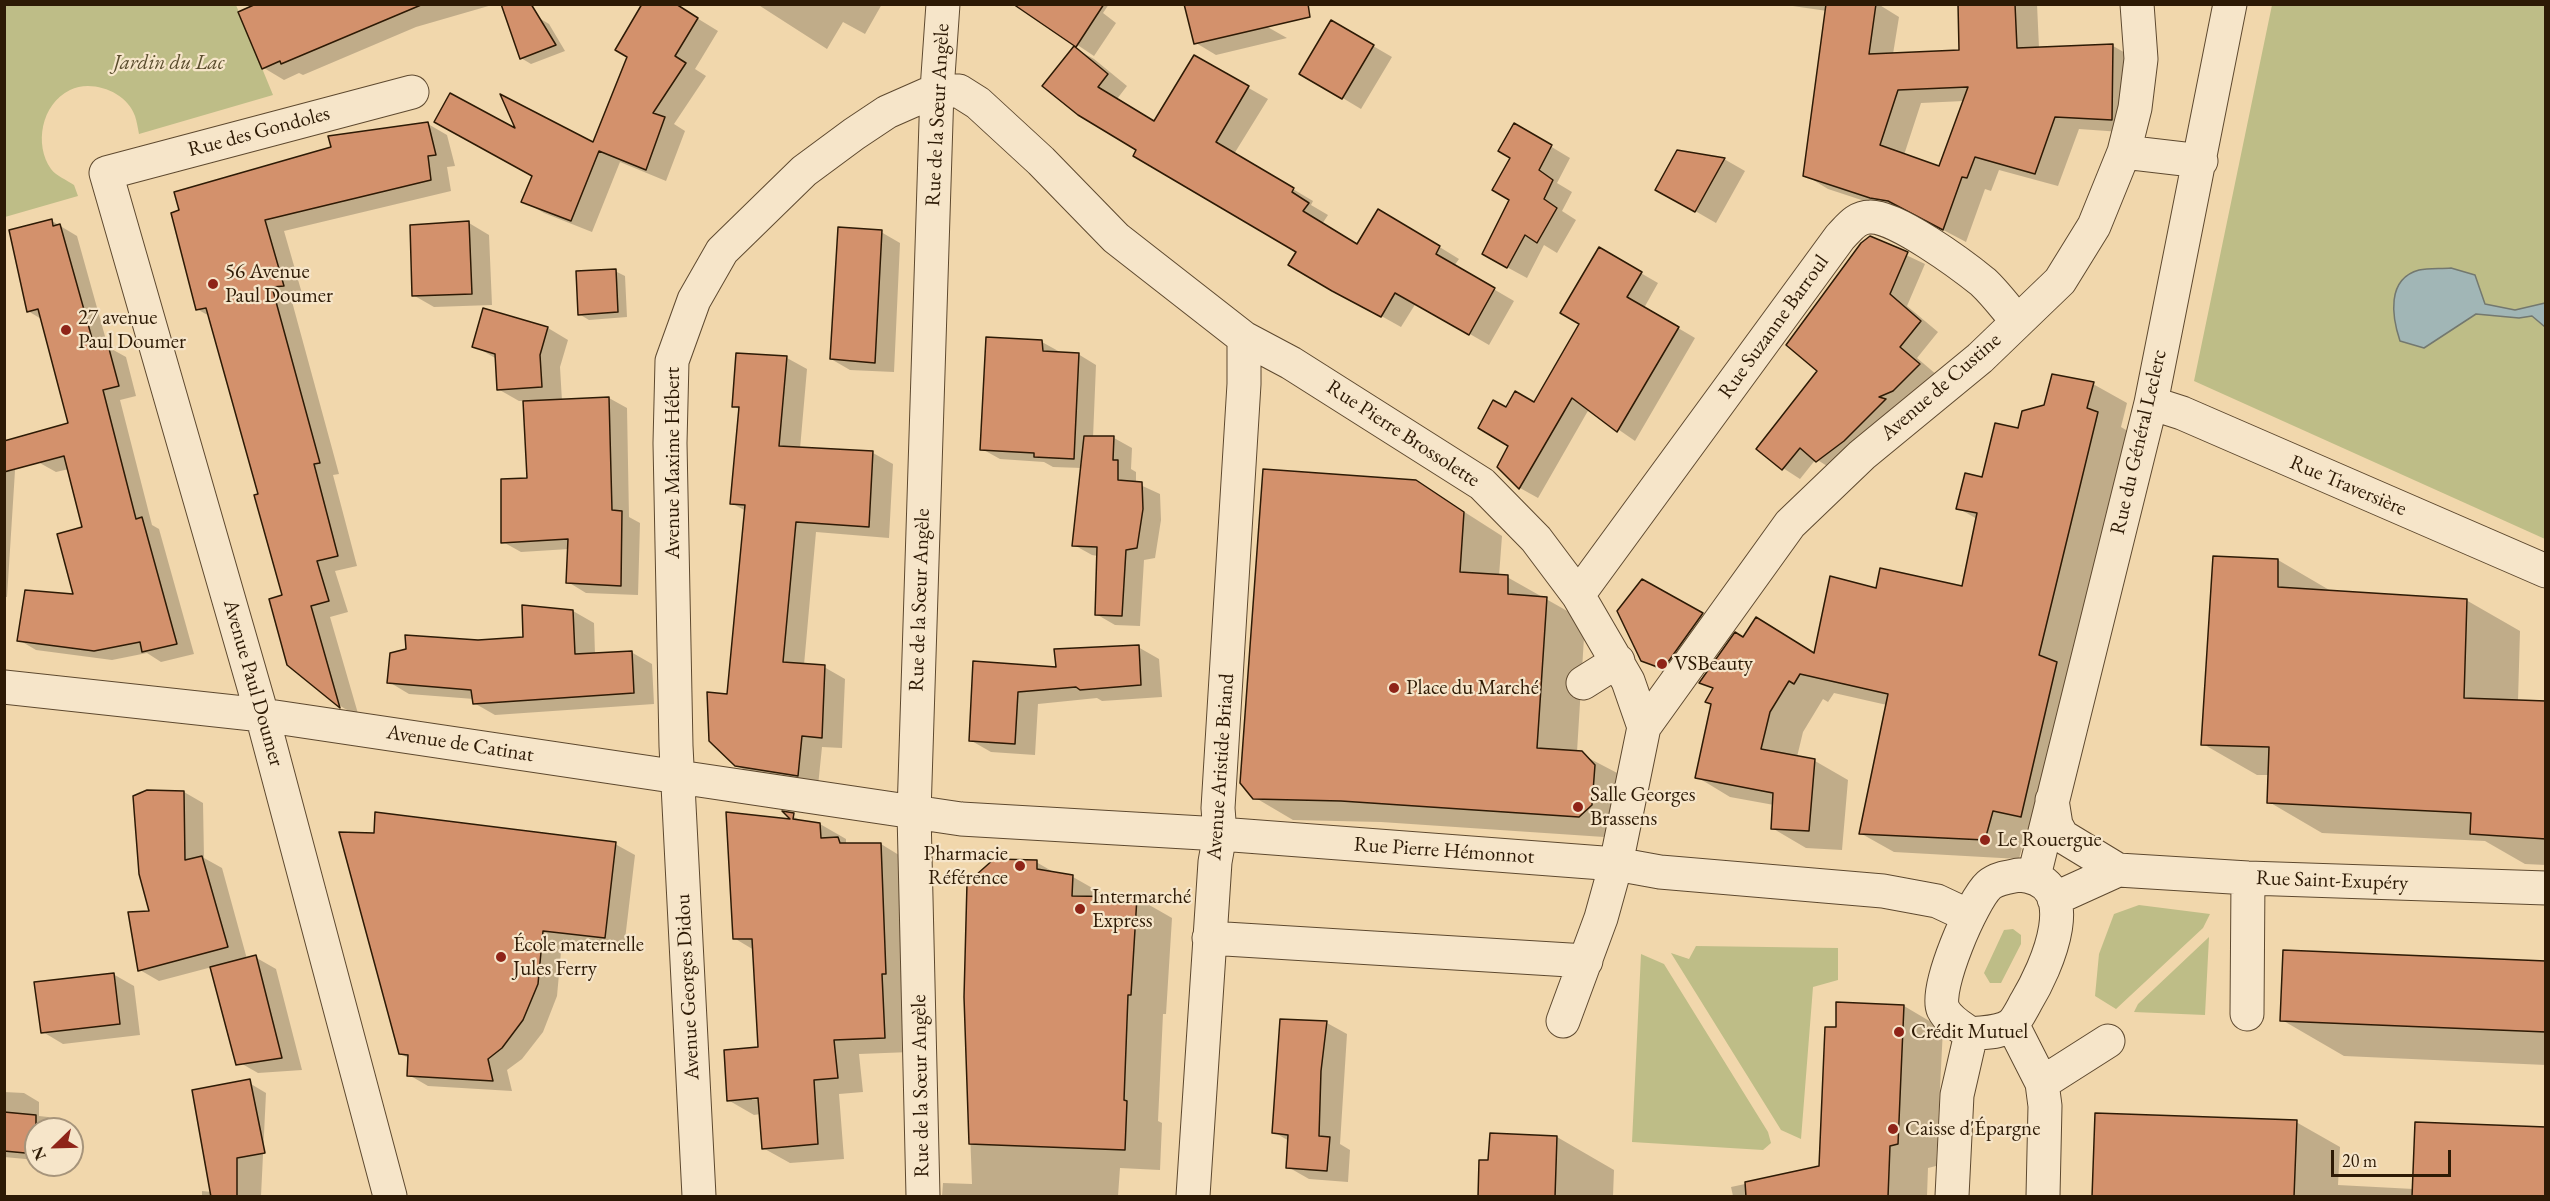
<!DOCTYPE html>
<html>
<head>
<meta charset="utf-8">
<style>
	body { margin:0 }
	#map { position:relative; width:2550px; height:1201px; overflow:hidden; background:#f1d7ac; font-family:"EB Garamond",serif }
	canvas { display:block }
	.frame { position:absolute; inset:0; border:6px solid #2d1a05; pointer-events:none }
	.north { position:absolute; left:24px; top:1117px; width:60px; height:60px; box-sizing:border-box; background:#f6e5c9; border:2px solid #a6947b; border-radius:50%; rotate:247deg; font-size:16px; font-weight:700; line-height:24px; text-align:center; color:#2d1a05 }
	.north::after { content:''; display:block; margin:auto; width:21px; height:27px; background:#8f2418; clip-path:polygon(50% 0,100% 100%,50% 72%,0 100%) }
	.scale { position:absolute; left:2331px; top:1150px; width:120px; height:27px; box-sizing:border-box; border:3px solid #2d1a05; border-top:0; padding-left:8px; font-size:18px; line-height:21px; white-space:nowrap; color:#2d1a05; -webkit-text-stroke:4px #f6e5c9; paint-order:stroke }
</style>
</head>
<body>
<div id="map">
<canvas width="2550" height="1201"></canvas>
<div class="frame"></div>
<div class="north">N</div>
<div class="scale">20 m</div>
</div>
<script>
const c = document.querySelector('canvas').getContext('2d');
c.lineJoin = 'round';
function paint(path, color) { c.fillStyle = color; c.fill(path, 'evenodd'); }
function strokePath(path, color, width, dash) { c.strokeStyle = color; c.lineWidth = width; c.lineCap = dash ? 'butt' : 'round'; c.setLineDash(dash || []); c.stroke(path); }
function label(font, color, halo, rows, align = 'center') {
  c.font = font + ' "EB Garamond",serif'; c.lineWidth = 4.5; c.setLineDash([]); c.textBaseline = 'middle'; c.strokeStyle = halo; c.fillStyle = color; for (const [text, x, y, turn = 0] of rows) {
    c.save(); c.translate(x, y); c.rotate((+turn || 0) * Math.PI / 180); c.textAlign = isNaN(turn) ? turn : align; if (halo) c.strokeText(text, 0, 0); c.fillText(text, 0, 0); c.restore();
  }
}
paint(new Path2D(`
	M5,5H236L273,95L139,134C138,129 137,122 135,116C127,92 92,79 70,90C41,104 34,145 51,169C56,176 67,180 74,185L78,196L5,217Z
	M2272,5H2545V539L2194,381Z
	M2139,905L2210,914L2203,928L2116,1009L2095,996L2099,954L2114,914Z
	M2013,929L2021,935V944L2001,983H1990L1984,973L2004,930Z
	M2209,937L2205,1015L2134,1012L2138,1004Z
	M1696,946L1838,948V980L1813,987L1801,1139L1781,1130L1671,953L1689,959Z
	M1641,954L1664,964L1768,1132L1771,1143L1763,1150L1632,1142Z`), '#bebd87');
const water = new Path2D(`
	M2451,268L2475,275L2485,304L2515,310L2545,303V327L2532,316L2519,318L2476,314L2424,348L2400,341C2392,317 2386,279 2419,270C2429,268 2441,269 2451,268Z`);
paint(water, '#a1b6b6');
strokePath(water, '#73786f', 1.5);
paint(new Path2D(`
	M259,4H492V5L416,27L303,75L299,73L284,80L264,68Z
	M674,4L718,31L695,69L706,76L674,124L685,131L666,181L620,162L592,232L544,213L523,201L533,176L518,131L594,144Z
	M757,4H882L865,34L843,22L827,49Z
	M1016,4H1109L1103,13L1116,23L1094,56Z
	M1227,4L1287,38L1216,55L1196,43Z
	M1779,4H1878L1899,17L1893,54L1961,52L1960,4H2037L2039,48L2113,46L2136,59L2135,133L2079,129L2058,186L1999,170L1991,191L1985,189L1966,242L1913,214L1895,211L1828,189L1805,175L1827,11ZM1964,101L1939,167L1904,155L1921,103Z
	M539,18L549,24L565,51L531,64L521,58Z
	M1332,22L1392,57L1361,109L1301,73Z
	M1074,48L1094,59L1127,86L1117,99L1155,122L1194,57L1268,99L1234,154L1313,201L1311,205L1328,215L1322,224L1358,246L1399,222L1459,259L1454,266L1514,301L1489,345L1416,303L1401,327L1290,265L1298,252L1079,114Z
	M428,124L447,135L455,166L447,167L451,191L284,231L303,297L291,298L339,474L333,475L357,566L335,571L348,612L330,617L359,717L342,707L288,664L284,596L260,496L211,317L197,309L173,214Z
	M1515,125L1570,158L1557,183L1572,192L1562,211L1576,220L1557,253L1544,245L1527,278L1503,265L1511,200Z
	M1724,159L1745,171L1716,223L1657,189Z
	M52,221L77,236L108,347L126,357L136,396L120,400L152,525L159,529L194,654L161,662L147,653L112,660L36,650L19,640L75,596L84,529L69,469L56,472L38,462L70,424L43,320L28,311Z
	M469,223L489,235L492,305L434,307L413,295Z
	M881,232L900,243L894,372L850,370L831,359Z
	M1870,238L1925,264L1907,306L1938,332L1917,358L1937,375L1835,471L1816,459L1800,479L1783,468Z
	M1599,249L1658,283L1644,308L1695,338L1635,441L1589,409L1538,498L1520,488L1498,467L1510,445L1506,409L1535,404L1581,324Z
	M615,271L625,276L627,317L589,320L579,314Z
	M484,310L548,328L568,340L560,367L562,401L609,398L627,408L629,517L640,523L638,595L586,593L568,582L569,549L521,552L503,542L528,480L525,401H519L498,389L497,359L474,346Z
	M1042,342L1060,352L1078,354L1096,365L1093,438H1114L1132,448L1131,469L1136,472V483L1160,494L1161,520L1155,558L1144,560L1140,626L1115,625L1096,614L1098,556L1092,555L1074,545L1082,468L1053,467L1044,462L1000,459L982,449Z
	M738,354L787,358L807,369L800,449L873,453L893,464L889,538L816,532L804,665L824,667L845,679L842,748L822,747L818,786L757,777L736,765L729,696L746,511L731,503L740,410L734,406Z
	M2093,384L2127,403L2121,427L2131,433L2055,836L2027,829L2019,859L1894,852L1860,833L1887,705L1834,693L1828,702L1823,699L1803,732L1797,757L1815,761L1848,780L1842,850L1806,848L1772,828L1774,805L1730,797L1697,777L1714,689L1701,682L1743,639L1815,654L1878,589L1963,587L1977,519L1958,508L2019,430L2046,406Z
	M4,448L16,455L7,597H4Z
	M1416,481L1502,536L1499,576L1507,577L1585,621L1577,752L1621,775L1619,838L1381,822L1293,820L1254,797Z
	M2278,560L2331,591L2466,600L2520,631L2518,701L2546,702V865L2525,864L2485,841L2322,833L2269,802V775H2257L2203,744Z
	M1643,581L1722,627L1663,672L1642,660Z
	M573,611L594,623L595,654L631,652L652,664L654,704L495,715L474,703V699L409,694L389,682L478,641L525,639Z
	M1138,647L1159,659L1162,697L1102,701L1097,698L1038,704L1035,755L991,752L970,740L974,663L1057,669Z
	M184,792L203,803L204,858L222,868L247,959L255,957L276,969L302,1070L258,1073L237,1061L212,967L159,981L140,970L151,913Z
	M787,814L807,823L820,824L846,839V843L881,844L907,860L911,1052L859,1054L863,1092L839,1094L844,1159L790,1163L763,1148L761,1114L754,1115L728,1100L760,1048L754,950L734,938L795,821ZM752,1097L766,1098L752,1100Z
	M375,834L615,844L635,855L624,948L562,941L557,996L543,1032L522,1059L507,1070L512,1091L428,1086L409,1075L410,1059L401,1054Z
	M1036,862L1057,874L1073,877L1108,897L1137,898L1172,918L1166,1014H1163L1158,1121L1162,1123L1160,1170L1120,1168L1118,1196H942L943,1183L972,1184L965,997Z
	M2546,962V1065L2344,1056L2282,1020Z
	M113,974L134,986L140,1035L63,1044L43,1032Z
	M1904,1006L1943,1029L1936,1166L1928,1168L1927,1196H1733L1731,1187L1820,1168L1837,1029Z
	M1327,1023L1347,1034L1340,1144L1350,1150L1348,1182L1309,1179L1288,1167L1289,1141L1274,1132Z
	M246,1081L266,1093L261,1196H202V1191L212,1192Z
	M4,1092L24,1093L39,1102V1116L48,1117L63,1125V1129H36V1160L4,1157Z
	M2296,1122L2340,1147L2338,1185L2546,1196H2093Z
	M1491,1135L1557,1137L1614,1170L1613,1196H1479L1490,1161Z`), '#0003');
const building = new Path2D(`
	M256,4H421V5L281,64L280,61L262,69L238,12Z
	M501,4H531L556,45L520,59Z
	M642,4H676L698,18L675,56L686,63L653,113L665,117L646,170L599,151L571,221L521,202L532,176L434,122L450,93L515,128L500,94L593,142L627,57L615,50Z
	M1013,4H1104L1076,47Z
	M1184,4H1308L1310,17L1194,44Z
	M1826,4H1876L1869,54L1959,50L1958,4H2015L2017,48L2113,44L2112,120L2055,117L2035,174L1975,157L1967,178L1962,177L1943,230L1888,201L1870,198L1803,176ZM1968,87L1939,166L1880,145L1898,90Z
	M1331,20L1374,45L1342,99L1299,74Z
	M1074,46L1108,74L1098,87L1154,121L1194,55L1249,86L1216,142L1294,188L1292,192L1309,203L1303,211L1357,244L1378,209L1440,246L1436,254L1495,288L1469,335L1395,293L1381,317L1332,291L1288,265L1296,252L1133,156L1136,150L1078,115L1042,86Z
	M428,122L436,155L428,156L431,180L265,220L284,286L272,287L320,463L314,464L338,556L317,561L329,601L311,606L340,708L287,665L269,599L282,595L254,495L258,494L206,308L196,310L171,213L179,210L174,192L331,147L328,136Z
	M1514,123L1552,145L1539,170L1553,180L1544,199L1557,208L1537,243L1525,235L1507,268L1482,254L1509,200L1492,190L1510,158L1498,151Z
	M1677,150L1725,158L1695,212L1655,190Z
	M52,219L53,226L60,224L95,349L108,345L119,386L103,390L136,519L142,517L177,644L142,652L140,642L94,651L17,641L25,590L73,594L57,534L82,527L64,456L4,472V441L68,423L38,309L27,312L9,230Z
	M469,221L472,294L412,296L410,225Z
	M838,227L882,230L875,363L830,359Z
	M1870,236L1908,252L1890,294L1921,321L1900,347L1920,364L1893,391L1879,397L1886,399L1844,441L1816,462L1800,448L1782,470L1756,449L1817,371L1786,345L1861,243Z
	M1599,247L1642,272L1627,297L1679,327L1617,432L1572,398L1519,489L1497,467L1508,446L1478,428L1493,400L1506,407L1515,391L1534,402L1579,324L1560,313Z
	M616,269L618,312L578,315L576,271Z
	M483,308L548,327L540,355L542,387L497,390L495,354L472,347Z
	M986,337L1042,340L1043,351L1079,353L1074,459L1034,457V453L980,450Z
	M736,353L787,356L779,446L873,451L869,527L796,522L783,662L825,665L822,738L802,736L798,776L735,766L709,741L707,692L727,694L745,505L730,504L739,407H732Z
	M2052,374L2094,382L2087,408L2098,412L2039,655L2057,662L2021,817L1993,811L1985,840L1859,834L1888,694L1800,674L1794,684L1789,681L1770,712L1761,749L1815,759L1809,831L1771,829L1773,793L1695,778L1711,704L1705,702L1713,688L1699,683L1735,632L1743,637L1756,617L1814,653L1830,576L1876,588L1880,568L1962,586L1977,513L1956,509L1965,473L1982,477L1995,423L2018,428L2022,411L2044,405Z
	M609,397L612,510L622,511L621,586L566,583L568,539L501,543V479L527,478L523,401Z
	M1084,436H1114L1113,460H1118V480L1142,482L1143,509L1137,548L1126,550L1122,616L1095,615L1097,547L1072,546Z
	M1263,469L1416,480L1464,512L1460,572L1508,575V594L1547,597L1537,748L1582,751L1595,765L1592,805L1579,817L1341,801L1253,799L1240,783Z
	M2213,556L2278,559V587L2467,599L2464,698L2546,701V839L2470,834L2471,813L2267,803L2269,747L2201,745Z
	M1642,579L1703,613L1663,669L1641,661L1617,611Z
	M522,605L573,610L575,654L632,651L634,693L473,704L471,690L387,683L390,653L406,649L405,635L478,640L523,637Z
	M1139,645L1141,685L1080,690L1076,687L1018,692L1015,744L969,741L973,661L1056,667L1054,649Z
	M147,790L184,791L185,860L202,856L228,947L138,971L128,912L149,911L139,874L133,796Z
	M782,811L794,813L793,819L820,823L821,838L838,837L840,843H881L886,974H882L885,1038L834,1040L838,1078L814,1080L818,1144L762,1149L758,1098L727,1101L724,1050L758,1047L752,939H733L726,812L790,819Z
	M375,812L616,842L605,938L543,931L538,984L523,1020L502,1048L488,1059L493,1081L407,1076L408,1055L399,1054L339,832L374,833Z
	M994,859L1037,860V869L1073,875L1072,896L1137,897L1131,995H1128L1124,1100L1127,1101L1125,1150L969,1144L964,997L967,883Z
	M2283,950L2546,961V1032L2280,1021Z
	M256,955L282,1058L236,1065L210,967Z
	M114,973L120,1024L41,1033L34,982Z
	M1836,1002L1904,1005L1898,1144L1890,1146L1888,1197H1746L1745,1182L1819,1166L1825,1027H1836Z
	M1280,1019L1327,1021L1321,1071L1319,1136L1330,1137L1327,1171L1286,1168L1288,1135L1272,1133Z
	M250,1079L265,1153L237,1158V1197H211L192,1090Z
	M4,1112L36,1115V1154L4,1151Z
	M2095,1113L2297,1120L2294,1197H2092Z
	M2415,1122L2546,1127V1197H2412Z
	M1490,1133L1557,1136L1555,1197H1478L1479,1160H1488Z`);
paint(building, '#d3916c');
strokePath(building, '#2d1a05', 1.5);
const minor = new Path2D(`
	M2124,152L2201,161
	M2151,403L2182,413L2546,571
	M1578,595L1840,237C1849,228 1856,217 1870,217C1896,216 1962,265 1983,282C1995,293 2006,308 2017,321
	M1583,683L1618,661
	M4,687L262,715L961,819L1220,834L1616,864L1660,872L1883,891L1937,901L1969,916
	M1644,727L1790,524L1862,455L1980,358L2060,281L2094,226L2124,152L2135,108L2141,59L2137,4
	M2052,800L2056,825L2062,836L2118,870
	M2019,875C2087,880 2046,969 2026,1002C2022,1009 2017,1020 2011,1025C2000,1033 1984,1032 1971,1034C1961,1027 1949,1021 1943,1009C1934,990 1972,900 1989,885C1997,878 2009,877 2019,875Z
	M2034,876L2151,403L2230,4
	M2054,899L2118,870L2248,878L2546,888
	M1209,938L1586,961
	M2247,1014L2248,878
	M2012,1024L2042,1083L2045,1106L2043,1196
	M2042,1083L2108,1041
	M390,1196L262,715L106,173L412,92
	M699,1196L676,746L670,443L672,361L694,300L722,251L804,171L854,134L887,112L937,90L959,91L978,103L1041,161L1116,238L1244,338L1291,363L1482,484L1536,539L1578,595L1628,681L1644,727L1616,864L1601,918L1563,1021
	M923,1196L914,813L937,90L943,4
	M1193,1196L1215,862L1220,834L1218,808L1244,384V338
	M1952,1196L1957,1095L1971,1034`);
strokePath(minor, '#5e492f', 35);
strokePath(minor, '#f6e5c9', 33);
for (const [x, y, r, color] of [
	[213,284,6,"#8f2418"],
	[66,330,6,"#8f2418"],
	[1662,664,6,"#8f2418"],
	[1394,688,6,"#8f2418"],
	[1578,807,6,"#8f2418"],
	[1985,840,6,"#8f2418"],
	[1020,866,6,"#8f2418"],
	[1080,909,6,"#8f2418"],
	[501,957,6,"#8f2418"],
	[1899,1032,6,"#8f2418"],
	[1893,1129,6,"#8f2418"]
]) { const dot = new Path2D(); dot.arc(x, y, r, 0, 2 * Math.PI); c.fillStyle = color; c.fill(dot); strokePath(dot, '#f6e5c9', 2); }
label('italic 21px', '#584b2c', '#f6e5c9', [
	["Jardin du Lac",169,63]
]);
label('21px', '#2d1a05', '#f6e5c9', [
	["Rue de la Sœur Angèle",938,115,-87],
	["Rue des Gondoles",259,132,-15],
	["Rue Suzanne Barroul",1774,327,-54],
	["Avenue de Custine",1941,387,-41],
	["Rue Pierre Brossolette",1403,434,33],
	["Rue du Général Leclerc",2139,442,-77],
	["Avenue Maxime Hébert",673,463,-90],
	["Rue Traversière",2348,486,23],
	["Rue de la Sœur Angèle",920,600,-88],
	["Avenue Paul Doumer",253,683,74],
	["Avenue de Catinat",460,744,9],
	["Avenue Aristide Briand",1221,767,-86],
	["Rue Pierre Hémonnot",1444,851,4],
	["Rue Saint-Exupéry",2332,881,2],
	["Avenue Georges Didou",688,987,-93],
	["Rue de la Sœur Angèle",921,1086,-91]
]);
label('21px', '#2d1a05', '#f6e5c9', [
	["56 Avenue",225,272],
	["Paul Doumer",225,296],
	["27 avenue",78,318],
	["Paul Doumer",78,342],
	["VSBeauty",1674,664],
	["Place du Marché",1406,688],
	["Salle Georges",1590,795],
	["Brassens",1590,819],
	["Le Rouergue",1997,840],
	["Pharmacie",1008,854,"right"],
	["Référence",1008,878,"right"],
	["Intermarché",1092,897],
	["Express",1092,921],
	["École maternelle",513,945],
	["Jules Ferry",513,969],
	["Crédit Mutuel",1911,1032],
	["Caisse d'Épargne",1905,1129]
], 'left');
</script>
</body>
</html>
